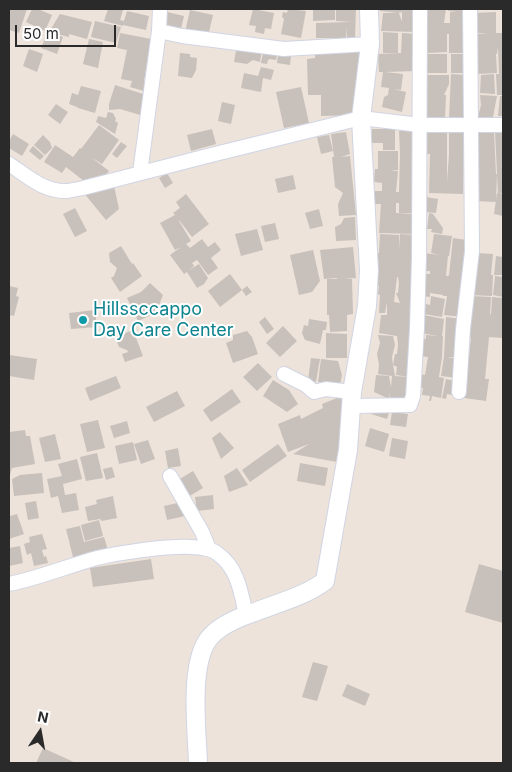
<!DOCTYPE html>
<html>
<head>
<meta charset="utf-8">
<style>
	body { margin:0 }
	#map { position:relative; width:512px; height:772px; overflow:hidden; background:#ede3db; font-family:Inter,sans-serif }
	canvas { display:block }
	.frame { position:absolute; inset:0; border:10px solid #2a2a2a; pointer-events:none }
	.north { position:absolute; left:15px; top:707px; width:50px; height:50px; -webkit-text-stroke:4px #fff; paint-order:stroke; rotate:12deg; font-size:14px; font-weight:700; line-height:20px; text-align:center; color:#2a2a2a }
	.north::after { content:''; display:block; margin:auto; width:18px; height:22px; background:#2a2a2a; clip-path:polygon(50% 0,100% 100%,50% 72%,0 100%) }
	.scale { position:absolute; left:15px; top:25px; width:101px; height:22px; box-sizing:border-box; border:2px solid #2a2a2a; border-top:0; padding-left:6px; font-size:15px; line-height:18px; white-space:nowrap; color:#2a2a2a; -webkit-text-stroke:4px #fff; paint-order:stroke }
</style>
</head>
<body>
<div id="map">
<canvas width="512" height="772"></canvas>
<div class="frame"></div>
<div class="north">N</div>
<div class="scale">50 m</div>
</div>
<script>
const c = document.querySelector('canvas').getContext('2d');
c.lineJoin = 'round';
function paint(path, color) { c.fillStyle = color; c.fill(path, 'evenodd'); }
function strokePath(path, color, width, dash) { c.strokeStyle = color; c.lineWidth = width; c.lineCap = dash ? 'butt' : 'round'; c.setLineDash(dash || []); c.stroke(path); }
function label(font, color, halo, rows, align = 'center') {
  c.font = font + ' Inter,sans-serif'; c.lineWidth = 4; c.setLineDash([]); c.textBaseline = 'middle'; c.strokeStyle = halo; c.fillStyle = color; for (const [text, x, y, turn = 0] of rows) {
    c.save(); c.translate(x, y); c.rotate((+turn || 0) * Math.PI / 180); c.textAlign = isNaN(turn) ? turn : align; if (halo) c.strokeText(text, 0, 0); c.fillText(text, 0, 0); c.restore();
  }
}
paint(new Path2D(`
	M9,9H27L19,33L9,30L10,22L9,21Z
	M32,9H38L52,15L45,31L26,22Z
	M108,9H116L123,10L120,20L124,21L127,11L149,16L146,30L123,25V26L104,21Z
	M253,9L274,13L271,29L265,28L264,34L255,32L256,26L249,25Z
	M288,9L306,11L301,38L281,34L284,19L282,17L283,12L287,13Z
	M313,9H335V20L313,21Z
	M336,9H356L355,39H347V27L346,38H316V23L352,22L336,21Z
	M380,9H415L416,32L381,31L383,13H399L402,22V12L398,13L380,11Z
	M423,9H446L444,23H450V12L456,11H448L449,9H465V53H449V34H447V52L427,53L426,33H432H425Z
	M190,10L213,15L208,36L185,32Z
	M163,11L184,16L181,29L160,24Z
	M496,12V33H503V95H497L496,74H499L498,47L497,54H496L497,73L475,74L474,55H478L477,34L488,33H474V13Z
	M60,14L92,22L87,39L69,34V37L49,32Z
	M95,21L121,27L116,43L91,37Z
	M48,32L63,37L57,54L41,48Z
	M383,32L398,33V53H383Z
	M120,33L151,39L144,81L147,82L144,91L130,87L132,81L121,79L127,50L117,48Z
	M402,33L417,34V71L385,72L403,74L401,90L393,89L406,92L402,112L382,107L384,97L388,95L389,88L381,87L383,72H379L378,54L401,53Z
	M89,39L103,42L98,68L83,64Z
	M237,45L262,49L260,62L253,60L247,64L234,62Z
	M315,46H359L360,115L321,116V95H308L307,59L315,58Z
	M264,47L278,50L276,60L270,59L268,60L267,64L261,63Z
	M29,49L43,54L37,72L23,66Z
	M180,53L190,54V57L197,58L196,70L192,78L178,76Z
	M426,54H447V73H426Z
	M451,54H465V73H451Z
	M278,55L291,56L290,65L277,63Z
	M261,67L274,70L271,80L263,78L261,92L241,88L244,73L258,76Z
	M451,74L466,75L467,111L463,118H449Z
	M494,74L495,94L480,93L481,75Z
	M427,75H449V84L444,95H446L445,118H426Z
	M115,85L146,95L140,115L120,109L109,110V104Z
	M81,86L101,91L95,113L78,108L77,107L69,104L72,93L78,95Z
	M301,87L309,123L284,128L276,92Z
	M480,95L497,96L493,117H478L481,105Z
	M500,96H503V116H498Z
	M222,102L235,105L231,124L218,121Z
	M56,104L68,112L60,124L48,115Z
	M108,112L113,113L116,119L115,121L118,123L115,134L96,122L98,116L106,118Z
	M99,125L119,140L102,164L91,157L109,171L102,179L84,181L66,167L62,173L44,162L55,145L73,157L80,148L81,149Z
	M427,128H447V182L449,154V131H464L463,194L429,193L430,154H427Z
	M212,129L216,144L191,151L187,135Z
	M372,129H395V150H383V143H372Z
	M399,131H417L415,213H399V203H396V213L416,214V234L379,233L381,204H374V191H382V183L374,182L375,169H378V151H398V170H390L398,171L396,192H399L400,154Z
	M346,132L350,154L341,157L350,156L356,215L339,216L338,204L343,193L335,187L332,157H334L331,134Z
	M494,132L496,174H490H497L496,202L476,201L473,155L482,154H475L474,133Z
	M495,132H503V193L499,194H503V216L494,214L497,193L498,194Z
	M13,134L29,144L22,156L9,148V141Z
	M43,135L50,142L52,148L45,155L34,145Z
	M329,135L333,151L321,154L317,137Z
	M121,142L127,146L117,158L112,154Z
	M33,146L44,156L40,160L29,151Z
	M167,173L173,183L165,188L159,178Z
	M293,175L296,189L278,193L275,179Z
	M114,186L119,209L106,220L83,192Z
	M186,194L209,224L192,237L179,220V221L191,241L186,244L190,248L202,239L208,247L215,242L221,250L211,258L218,268L208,275L197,260L192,263L194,266L189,270L199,264L208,278L204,284L197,288L187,272L184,274L170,255L181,247L175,250L160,223L175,215L173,213L180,208L176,202Z
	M426,197L438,199L436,213L424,212Z
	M75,208L87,231L75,237L63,214Z
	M319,209L323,226L310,229L305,213Z
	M429,213L433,214L443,228L442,234L431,232L432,229H427Z
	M355,217L356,240L336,241L335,227L341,224L344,218Z
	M275,223L279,239L265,242L261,226Z
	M257,229L263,250L241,256L235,234Z
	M380,234L399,235V249L400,234L416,235L410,377L396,375L397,367L393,365L395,376L408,377L410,402L390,400V393L389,399L374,392L376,375L389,376L391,387L392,376L378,374L379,365L377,354L380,343L378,335L393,336L395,345L392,357L393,365L395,354H397L398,344L397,336L379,333L381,315H387V302L385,313H379L380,295L378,294L379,286L370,285L377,271L378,253H379ZM397,277H398L399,283L398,293H396L400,303L394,302Z
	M434,234L452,236L449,256H448L446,276H448L449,275L453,238L473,241L464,317L444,315L447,296H443V295L430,293V297L422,296L424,274H430V271H425L426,266L421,265L423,253L440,255L431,253Z
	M121,246L132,264L133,263L142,276L120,292L111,278L114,276L117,268L110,262L109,253Z
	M353,247L356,278L344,279H352L353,314L347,315V331L330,332L329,315H327V279H337V278L324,279L320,250Z
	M313,250L320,281L312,292L299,295L290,255Z
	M477,253L493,254L491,275H493L492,296L470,295Z
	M496,256L503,257V275H494Z
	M230,274L242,290L247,286L252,292L246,296L242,290L220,307L208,291Z
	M495,276L503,277V297L493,295Z
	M150,283L163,295L156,313L138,321L127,298L141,292Z
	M9,286L18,288L16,296L19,297L14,316L11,315L9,319Z
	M431,296L445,299L442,317L424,314L426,304L430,305Z
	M470,296L491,297L490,313L491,315L492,297L503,298V338L489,337L485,379H489L486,401L464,398L468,357H469L471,338L467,337Z
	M95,310L97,327L71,329L69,313Z
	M424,315L444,319L442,336H443L442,357L439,377L444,378L441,398L432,396L431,401H429L430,396L422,395L423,388L415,387L417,374L425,375L428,357L419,356L420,338L426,339V335L438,336L421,333Z
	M265,317L274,329L267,334L259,322Z
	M446,317L462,319L461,357H447L460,359L458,378L441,376L444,356Z
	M309,319L327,322L326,330H323L320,344L305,340L302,333L304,325L308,326Z
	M283,326L297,341L280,357L266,343Z
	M133,330L143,356L125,362L122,354L128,352L127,350L119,347L115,337Z
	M247,331L252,337L258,354L233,363L226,343L233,340V335Z
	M326,333L347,334V358H326Z
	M9,355L37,359L34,380L9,376Z
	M311,358L320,359L316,382L308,380Z
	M321,359L338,361L342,375L340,385L318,382Z
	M258,363L272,377L257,391L243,377Z
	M116,376L121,388L90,401L85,388Z
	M446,379L460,382L458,396L447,394L446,399L442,398Z
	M273,380L289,390L298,404L287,412L263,396Z
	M232,389L241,402L211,422L203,410Z
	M177,391L185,406L154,422L146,407Z
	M342,396L348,398L337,462L293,454L309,444L288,452L278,424L300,415L301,419L323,408L322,404Z
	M375,409L389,413L387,419L371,414Z
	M392,412L408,414L406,427L390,425Z
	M98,420L105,448L87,452L80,424Z
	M127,421L130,433L114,438L110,426Z
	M370,428L389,434L384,452L365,446Z
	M25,430L26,436H30L35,464L12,468L10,475L9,476V432Z
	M220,432L234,448L221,459L212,438Z
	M55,434L61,459L45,462L39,438Z
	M392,438L408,441L405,459L389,456Z
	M148,440L155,459L141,464L134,444Z
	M133,442L137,460L119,464L115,446Z
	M278,444L287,456L250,482L242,470Z
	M178,448L181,466L168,468L165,451Z
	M97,453L103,478L86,481L80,457Z
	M77,459L82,479L63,484L65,495L76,493L79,510L62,513L58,496L51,498L47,479L62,476L58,464Z
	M300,463L328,468L325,486L297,481Z
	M112,467L115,477L106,480L103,469Z
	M237,468L248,485L229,492L224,476Z
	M193,471L203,488L188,497L178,480Z
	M42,473L44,493L14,496L12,479L20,475Z
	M213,495L214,509L197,511L195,497Z
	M113,496L117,518L102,521L100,519L88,521L85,507L97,504L96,500Z
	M36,501L39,518L28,520L25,503Z
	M182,502L185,516L167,520L164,506Z
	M9,512L10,516L17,514L24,534L9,539Z
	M99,520L103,536L85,541L81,525Z
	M80,526L84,542L104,537L109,554L74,561L66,529Z
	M42,534L47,549L42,550L44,557L46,556L48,563L34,566L31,553L27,555L24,544L30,542L29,537Z
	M20,546L23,563L9,566V548Z
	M151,559L154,579L93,587L90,568Z
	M479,564L503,571V623L465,612Z
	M313,662L328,666L317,701L302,697Z
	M347,684L370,694L365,706L342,696Z
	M43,748L76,763H36Z`), '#c8c0ba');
const minor = new Path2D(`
	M159,31L160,9
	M9,164C27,176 44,192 67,191C73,190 78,189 83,188L211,155L361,118L420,125H503
	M140,173L159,31L182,36L284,49L370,44
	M284,374L306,385L314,392L326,389L352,392
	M459,392L463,329L472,251L470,9
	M352,406L410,405L413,396L417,328L419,257L420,9
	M170,476L202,532L209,549
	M9,584C39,578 68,566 97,558C112,554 128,552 143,550C159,548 176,546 192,547C201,548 211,548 218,554C238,568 241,593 246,615`);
const tertiary = new Path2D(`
	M198,763C197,731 188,660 211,636C222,624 240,617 255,612C278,603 305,596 325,581L348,450L352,392L367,306L369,270L361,118L370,44L369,9`);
strokePath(minor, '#d0d5e3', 16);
strokePath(tertiary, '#d0d5e3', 20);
strokePath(minor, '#fff', 14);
strokePath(tertiary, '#fff', 18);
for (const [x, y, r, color] of [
	[83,320,5,"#0f9aa8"]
]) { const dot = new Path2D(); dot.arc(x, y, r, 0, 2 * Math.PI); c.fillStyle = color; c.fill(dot); strokePath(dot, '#fff', 2); }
label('18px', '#0d838f', '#fff', [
	["Hillssccappo",93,310],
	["Day Care Center",93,331]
], 'left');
</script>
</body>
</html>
